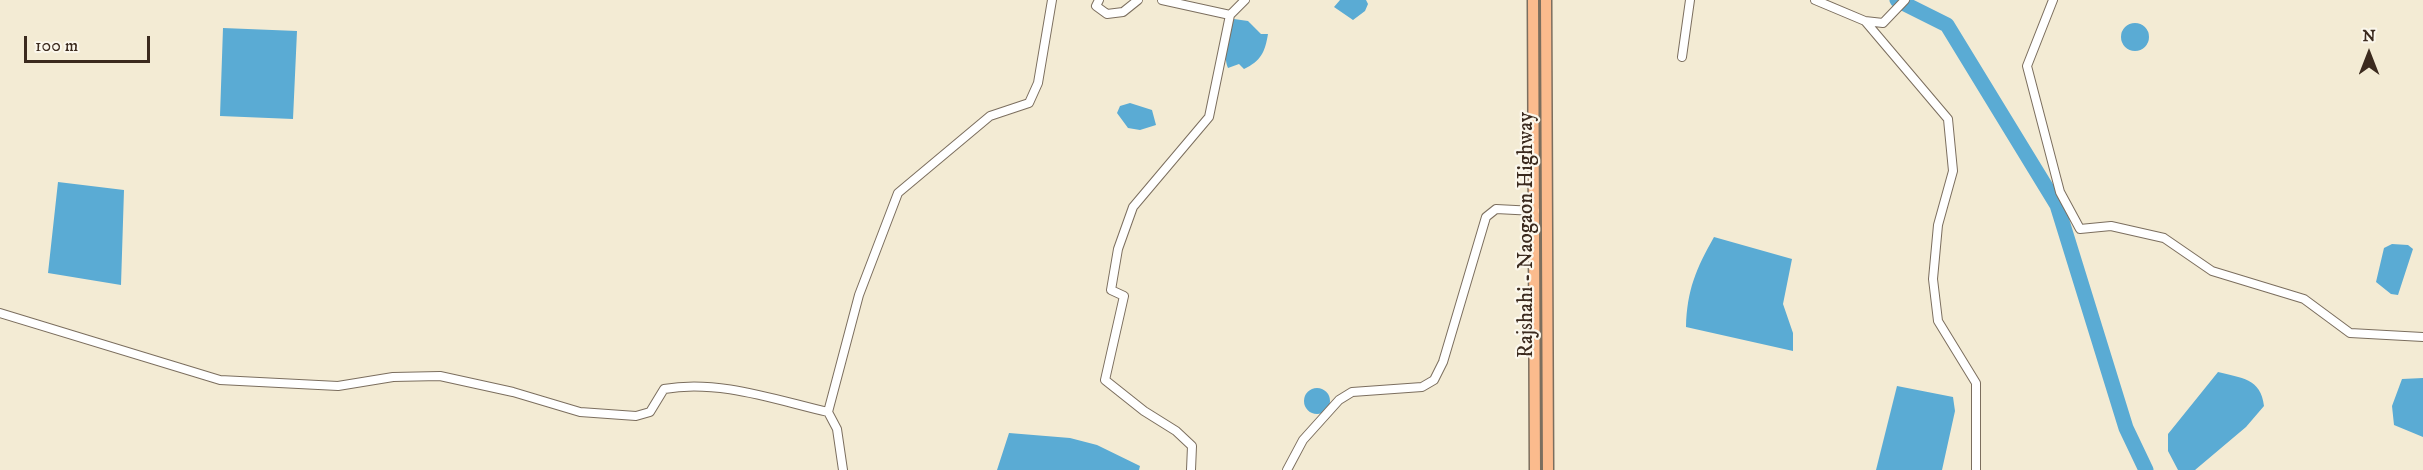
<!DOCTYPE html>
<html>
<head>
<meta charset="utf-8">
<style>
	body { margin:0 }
	#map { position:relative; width:2423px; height:470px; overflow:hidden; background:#f3ebd4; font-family:"IM FELL DW Pica",serif }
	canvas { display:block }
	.north { position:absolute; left:2339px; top:24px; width:60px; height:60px; -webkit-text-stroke:4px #fbf7ec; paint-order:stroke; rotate:0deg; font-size:16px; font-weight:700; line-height:24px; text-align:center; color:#3b2a1e }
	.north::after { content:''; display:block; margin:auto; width:21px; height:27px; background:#3b2a1e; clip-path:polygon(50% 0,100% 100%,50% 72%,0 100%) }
	.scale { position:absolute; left:24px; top:36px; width:126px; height:27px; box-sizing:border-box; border:3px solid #3b2a1e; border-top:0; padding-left:8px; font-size:18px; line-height:21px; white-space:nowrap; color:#3b2a1e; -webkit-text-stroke:4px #fbf7ec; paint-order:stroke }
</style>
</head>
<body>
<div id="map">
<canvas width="2423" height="470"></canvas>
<div class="north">N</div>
<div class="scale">100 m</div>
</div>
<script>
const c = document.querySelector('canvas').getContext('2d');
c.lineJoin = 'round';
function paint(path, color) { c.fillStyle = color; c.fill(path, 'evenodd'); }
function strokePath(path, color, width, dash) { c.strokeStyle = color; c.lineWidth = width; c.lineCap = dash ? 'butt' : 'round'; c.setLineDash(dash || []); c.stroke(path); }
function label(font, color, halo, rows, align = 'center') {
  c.font = font + ' "IM FELL DW Pica",serif'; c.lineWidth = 4.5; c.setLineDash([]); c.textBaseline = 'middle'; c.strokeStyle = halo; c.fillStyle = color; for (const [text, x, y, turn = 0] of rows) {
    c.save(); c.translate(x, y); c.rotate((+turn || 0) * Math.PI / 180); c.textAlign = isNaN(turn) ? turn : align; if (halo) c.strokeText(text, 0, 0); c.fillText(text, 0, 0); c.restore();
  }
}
paint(new Path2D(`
	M1340,0H1366L1368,4L1365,11L1353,20L1334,7Z
	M1234,19L1248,21L1261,34H1268C1265,52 1261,61 1244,69L1239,64L1228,68C1222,53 1229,33 1234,19Z
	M2121 37a14 14 0 1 1 28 0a14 14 0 1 1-28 0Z
	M223,28L297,31L293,119L220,116Z
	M1130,103L1152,110L1156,125L1140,130L1128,128L1117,113L1120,106Z
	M58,182L124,190L121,285L48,273Z
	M1714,237L1792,259L1783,304L1793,333V351L1686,327C1687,290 1696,269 1714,237Z
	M2392,244L2408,245L2413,249L2398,295L2391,294L2376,282L2384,248Z
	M2218,372C2241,378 2261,378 2264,406L2246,427L2195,470H2178L2168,451V434Z
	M2423,378V437L2394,425L2392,406L2402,379Z
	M1897,386L1953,397L1955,411L1942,470H1876Z
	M1304 401a13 13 0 1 1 26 0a13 13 0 1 1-26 0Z
	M1009,433L1070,438L1097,445L1140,466L1139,470H997Z`), '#5aabd4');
strokePath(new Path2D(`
	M1897,0L1947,25L2057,205L2126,428L2146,470`), '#5aabd4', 15);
const minor = new Path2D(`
	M1099,0L1096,6L1107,14L1123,12L1138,0
	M1162,0L1230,15
	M1815,0L1865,21L1948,119L1953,171L1938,225L1933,279L1938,321L1976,383V470
	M2053,0L2027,66L2060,192L2080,229L2111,226L2164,238L2212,271L2304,299L2350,333L2423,337
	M1865,21L1883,23L1905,0
	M1682,57L1690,0
	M0,313L220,380L338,386L393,377L440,376L513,392L580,412L636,416L650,412L664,389C718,379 776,400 828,412
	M843,470L837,429L828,412L859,295L898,193L990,116L1029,103L1038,83L1052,0
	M1191,470L1192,446L1176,431L1144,411L1105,380L1124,296L1111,290L1118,249L1133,207L1209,117L1230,15L1245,0
	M1287,470L1303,440L1339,400L1352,392L1422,387L1434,380L1443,362L1486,217L1496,209L1535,211`);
const major = new Path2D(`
	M1533,0L1535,470
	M1546,0L1548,470`);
strokePath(minor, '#7b6e5e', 10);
strokePath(major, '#7b6e5e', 13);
strokePath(minor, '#fff', 8);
strokePath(major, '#fbbb8d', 10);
label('21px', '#3b2a1e', '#fbf7ec', [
	["Rajshahi - Naogaon Highway",1528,235,-90]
]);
</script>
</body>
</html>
